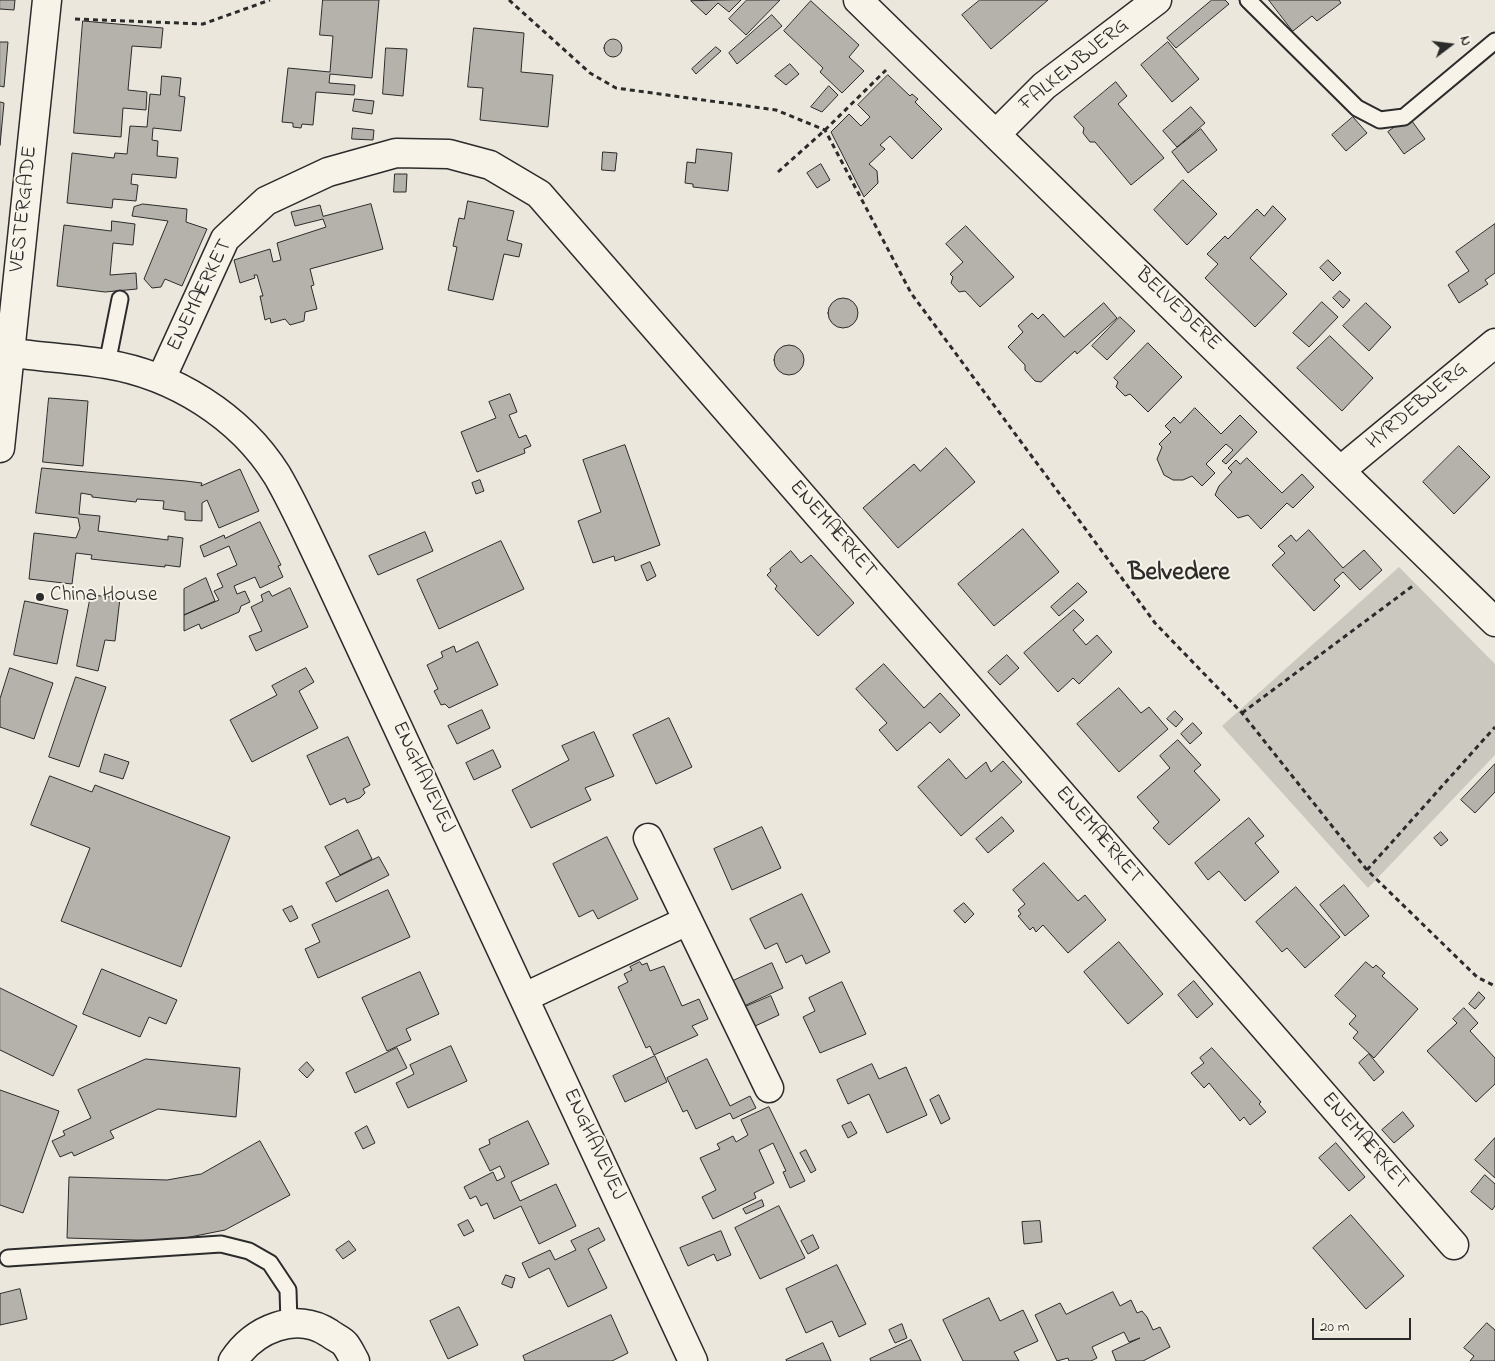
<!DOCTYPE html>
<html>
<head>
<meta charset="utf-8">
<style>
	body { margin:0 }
	#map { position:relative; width:1495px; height:1361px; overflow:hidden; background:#ebe7dd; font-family:"Indie Flower",sans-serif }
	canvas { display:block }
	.north { position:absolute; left:1425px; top:20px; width:50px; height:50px; -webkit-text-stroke:4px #f7f3e8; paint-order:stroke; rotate:75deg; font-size:14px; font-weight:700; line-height:20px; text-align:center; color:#2b2b2b }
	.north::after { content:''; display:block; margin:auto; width:18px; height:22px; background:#2b2b2b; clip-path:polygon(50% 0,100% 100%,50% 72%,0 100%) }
	.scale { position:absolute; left:1312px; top:1318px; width:99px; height:22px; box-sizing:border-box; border:2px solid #2b2b2b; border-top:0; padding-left:6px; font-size:15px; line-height:18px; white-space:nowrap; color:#2b2b2b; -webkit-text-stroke:4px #f7f3e8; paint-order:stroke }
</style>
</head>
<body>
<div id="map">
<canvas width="1495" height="1361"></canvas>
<div class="north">N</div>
<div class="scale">20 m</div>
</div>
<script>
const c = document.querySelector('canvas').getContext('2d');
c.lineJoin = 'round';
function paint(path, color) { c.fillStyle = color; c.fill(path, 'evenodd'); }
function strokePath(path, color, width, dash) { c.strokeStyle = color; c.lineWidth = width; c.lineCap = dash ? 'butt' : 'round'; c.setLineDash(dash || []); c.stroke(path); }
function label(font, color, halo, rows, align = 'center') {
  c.font = font + ' "Indie Flower",sans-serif'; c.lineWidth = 4; c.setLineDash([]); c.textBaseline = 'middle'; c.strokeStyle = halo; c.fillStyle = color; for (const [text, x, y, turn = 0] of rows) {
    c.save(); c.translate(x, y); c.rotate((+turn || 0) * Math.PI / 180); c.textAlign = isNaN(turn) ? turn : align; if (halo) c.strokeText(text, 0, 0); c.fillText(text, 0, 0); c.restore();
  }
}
paint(new Path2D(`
	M1399,567L1495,664V755L1368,888L1222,726Z`), '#cbc8bf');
const building = new Path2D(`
	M0,0H15L14,10L0,9Z
	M323,0H379L372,78L330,74L329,83L355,85L354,95L316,92L313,125L302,124L301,128L293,127V123L282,122L288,68L330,72L333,36L320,35Z
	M741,0L729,12L718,3L706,15L691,1Z
	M747,0H780L746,35L729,19Z
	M980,0H1048L991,49L962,15Z
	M1212,0H1225L1229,4L1176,48L1167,38Z
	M1269,0H1339L1341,3L1317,21L1312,16L1293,31Z
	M811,1L859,45L849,57L864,71L842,93L820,72L823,68L784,31Z
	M772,15L782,26L737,64L729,53Z
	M83,21L163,28L161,48L132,46L128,90L147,92L146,110L123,108L121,137L74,133Z
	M474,28L524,33L521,72L553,75L548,127L480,120L483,88L468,87Z
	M604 48a9 9 0 1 1 18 0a9 9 0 1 1-18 0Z
	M0,42H8L4,87L0,86Z
	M1168,42L1199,79L1172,102L1141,65Z
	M716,47L721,51L696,74L692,69Z
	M386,48L407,49L403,96L383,94Z
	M790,64L799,74L786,85L775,76Z
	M888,75L910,96L912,94L918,99L915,102L942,129L912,159L890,136L880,145L885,149L869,164L877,171L878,183L864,197L831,132L849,114L861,126L870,117L858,105Z
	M162,76L181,78L179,96L185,97L181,131L153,128L152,140L158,141L157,156L178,158L176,178L132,174L131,184L138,185L136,201L113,199L112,208L67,203L72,153L114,158L115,153L127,154L130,126L147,127L150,94L160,95Z
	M1116,82L1127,96L1118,104L1164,158L1131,185L1095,142H1090L1083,133L1084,128L1074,117Z
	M829,86L838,95L822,112L811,107Z
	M355,99L374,101L372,114L353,111Z
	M0,102L4,103L0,145Z
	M1191,107L1205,123L1177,147L1163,131Z
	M1353,117L1367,133L1346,151L1332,135Z
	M1409,117L1425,139L1404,154L1388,132Z
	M353,128L374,130L373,140L352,139Z
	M1201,129L1217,150L1188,173L1172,152Z
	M697,149L732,153L728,191L693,187V184L685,183L687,162L695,163Z
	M603,152L617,153L615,171L602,170Z
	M821,164L830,180L817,188L807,173Z
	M395,174H407L406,192H394Z
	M1183,180L1217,214L1187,245L1154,210Z
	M468,201L514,211L507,240L522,244L519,257L504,254L493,300L448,290L457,247L453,246L459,218L464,219Z
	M143,204L187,209L186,222L207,229L182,286L165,279L161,287L152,288L144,279L168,221L132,216L134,207Z
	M371,204L383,249L310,269L314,285L311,286L317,309L305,312L304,321L290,325L285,319L271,323L270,318L265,320L260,296H263L257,275H254L255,278L240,283L234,260L270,249L273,262L281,260L277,243L326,227L323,219L295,226L291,212L320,205L323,216Z
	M1273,206L1286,219L1250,258L1287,294L1255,327L1205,278L1218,264L1207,254L1225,236L1228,239L1257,209L1264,216Z
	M112,221L135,224L133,245L113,243L110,275L136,273L137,289L105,292L57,286L64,225L111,231Z
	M1495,224V273L1485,280L1488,284L1459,303L1448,285L1469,271L1456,252Z
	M966,226L1014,277L980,307L965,291L959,292L951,283L953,277L950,274L963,262L946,244Z
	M1328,260L1341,273L1333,281L1320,268Z
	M1340,291L1350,300L1343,308L1333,298Z
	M828 313a15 15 0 1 1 30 0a15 15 0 1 1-30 0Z
	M1322,302L1338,317L1309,347L1293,333Z
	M1104,303L1117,318L1077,354L1075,351L1041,382L1035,381L1025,370V365L1008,347L1023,332L1018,326L1032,313L1038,319L1043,314L1064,337Z
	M1366,303L1391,327L1369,351L1343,326Z
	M1120,317L1135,331L1107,360L1092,346Z
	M1330,336L1373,378L1342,411L1297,368Z
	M1148,343L1182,377L1148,412L1130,394L1125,396L1116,387L1118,382L1114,378Z
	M774 360a15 15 0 1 1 30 0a15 15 0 1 1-30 0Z
	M510,394L517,412L509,415L519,438L526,435L531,446L524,449L525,453L477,472L461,432L496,418L489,402Z
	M49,398L88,401L83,466L43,462Z
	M1195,408L1221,434L1240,415L1257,432L1226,464L1222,461L1233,450L1226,444L1206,464L1215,473L1202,486L1192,476L1183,480H1173L1164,475L1157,459L1162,447L1159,444L1171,432L1165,426L1174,417L1180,423Z
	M625,445L660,545L615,561L614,556L593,563L578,521L601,512L583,460Z
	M1459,446L1490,477L1454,514L1423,482Z
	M946,448L975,482L898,548L863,508L914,464L920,471Z
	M1247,458L1282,493L1302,474L1314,487L1293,508L1287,503L1261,529L1248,515L1238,518L1215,495L1219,486L1232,472L1228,468L1236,460L1240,464Z
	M42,468L186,481L202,483L201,486L240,469L259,511L219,528L207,500L202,503V521L185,520V512L163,509L164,501L137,499L136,502L92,497V495L81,493L79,514L100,516L98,531L168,540V536L183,538L180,567L165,565V567L91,559L92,555L76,553L72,584L29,579L34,533L76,538L80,528L78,518L36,513Z
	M480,480L484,491L476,494L472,483Z
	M260,522L281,565L278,566L283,577L260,588L255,577L234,586L237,594L245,591L250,602L241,606L239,612L201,629L199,624L184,631V615L219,600L214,591L223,587L217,574L237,565L229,546L204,557L200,546L224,535L225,538Z
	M1023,529L1059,572L994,626L958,584Z
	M1309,530L1343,568L1364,550L1382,570L1360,590L1343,572L1334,580L1340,586L1314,611L1272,565L1285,553L1278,546L1291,535L1296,541Z
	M425,532L433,551L378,575L369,556Z
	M501,541L524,589L439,629L417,580Z
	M791,551L801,563L811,555L854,603L818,636L775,589L777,586L767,575L771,571L770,569Z
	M650,562L656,576L647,581L641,566Z
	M206,578L215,601L184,615V589Z
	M1078,583L1087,592L1059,616L1051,607Z
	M290,588L308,627L256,651L249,636L262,631L251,607L263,601L261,595L269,591L272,596Z
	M91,595L120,598L115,641L105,640L98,671L77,666Z
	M25,601L68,610L57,664L14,655Z
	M1074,610L1084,620L1073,630L1086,645L1097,635L1112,652L1079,684L1073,678L1058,692L1024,653Z
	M478,642L498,685L449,708L445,704L441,705L434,691L438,689L427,665L443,657L441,652L454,646L456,652Z
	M1007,655L1019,668L1000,685L988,672Z
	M884,664L924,708L940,693L960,715L940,733L930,722L897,751L879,730L887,723L856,689Z
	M10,668L53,683L34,739L0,727V699Z
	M306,668L314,682L299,691L318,728L252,762L230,720L277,695L272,686Z
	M76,677L106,687L79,767L49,757Z
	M1119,688L1141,713L1149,707L1168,729L1119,772L1077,724Z
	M482,710L490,728L457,744L448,726Z
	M1175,711L1183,719L1176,727L1167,719Z
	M669,718L692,767L656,784L633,735Z
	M1193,723L1202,733L1190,744L1181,734Z
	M594,732L614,776L585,788L591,800L531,828L512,790L569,760L562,746Z
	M348,737L370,785L363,789L365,793L360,798L347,803L345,798L330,805L307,756Z
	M1178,740L1201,765L1194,771L1220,800L1169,845L1153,828L1159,822L1137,797L1170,768L1160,756Z
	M493,750L501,767L474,780L466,763Z
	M105,754L129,762L123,779L100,772Z
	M949,759L966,779L986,762L991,772L1003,761L1022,782L961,836L918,787Z
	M1495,764V792L1475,813L1461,800Z
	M50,776L92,792L95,785L230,837L181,967L61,921L90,848L31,825Z
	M1002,817L1014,831L988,853L976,839Z
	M1249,818L1264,836L1255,843L1279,872L1245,901L1219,871L1208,880L1195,863Z
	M762,827L781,868L732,890L714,849Z
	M358,830L372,859L340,875L325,847Z
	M1441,832L1448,840L1441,846L1434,838Z
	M607,837L638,899L598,919L593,910L579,917L553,864Z
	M379,857L389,875L336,902L326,883Z
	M1044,863L1078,901L1085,895L1106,920L1068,953L1043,925L1036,932L1033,927L1030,930L1018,916L1021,914L1018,910L1025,904L1013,890Z
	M1344,885L1369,916L1345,936L1320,905Z
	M1296,887L1340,937L1305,968L1287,948L1282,952L1256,922Z
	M388,890L410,937L318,978L305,949L320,942L312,925Z
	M802,894L830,952L806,964L802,955L786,963L777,943L765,949L750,919Z
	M964,903L974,914L965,923L954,911Z
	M292,906L298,918L290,922L283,910Z
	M1119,942L1163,994L1128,1024L1084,972Z
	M640,962L642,965L647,963L650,971L664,966L682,1006L699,999L708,1019L692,1026L698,1035L654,1055L650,1046L646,1048L618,987L628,982L624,974L632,970L630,967Z
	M1366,962L1373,968L1376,965L1385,973L1382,976L1418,1009L1374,1058L1353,1038L1358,1032L1349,1024L1356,1016L1335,996Z
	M772,963L783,988L744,1006L733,981Z
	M102,969L177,1000L166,1024L149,1017L140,1037L83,1014Z
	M420,972L439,1014L406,1029L411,1040L387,1051L362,998Z
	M1194,981L1213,1004L1197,1018L1178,995Z
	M842,982L866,1034L820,1053L803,1017L815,1011L809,998Z
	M0,988L77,1026L53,1076L0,1050Z
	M1479,992L1485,998L1475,1009L1469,1004Z
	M771,996L779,1015L753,1027L745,1007Z
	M1464,1008L1478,1023L1470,1031L1495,1058V1084L1476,1102L1427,1051L1457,1023L1453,1019Z
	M451,1046L467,1081L408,1108L396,1083L414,1074L410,1065Z
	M397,1048L407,1068L355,1093L346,1073Z
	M1212,1048L1261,1102L1259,1104L1266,1112L1250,1125L1244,1117L1240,1121L1209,1083L1204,1088L1191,1073L1204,1063L1200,1058Z
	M1369,1054L1384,1072L1374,1081L1359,1063Z
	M655,1056L667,1082L625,1102L613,1076Z
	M146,1059L240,1068L236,1117L158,1109L110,1131L114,1138L74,1156L72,1152L60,1157L52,1141L65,1135L63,1131L91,1118L78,1090Z
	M707,1059L730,1106L750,1096L756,1108L733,1119L730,1113L696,1129L687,1110L683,1112L667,1078Z
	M307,1062L314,1070L307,1078L299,1070Z
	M872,1064L879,1079L906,1067L927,1115L887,1133L869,1094L848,1104L837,1080Z
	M0,1090L59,1111L23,1213L0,1205Z
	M939,1095L950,1119L941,1124L930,1100Z
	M769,1107L805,1181L790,1188L783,1172L786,1171L773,1143L759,1150L774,1183L754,1193L756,1198L713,1219L702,1197L716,1190L700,1158L720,1149L717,1144L733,1136L736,1142L748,1135L741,1120Z
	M1403,1112L1414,1126L1394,1143L1382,1130Z
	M528,1121L549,1164L511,1182L520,1201L556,1184L576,1226L539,1244L521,1206L494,1219L487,1203L481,1206L476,1196L470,1199L464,1187L493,1172L497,1181L505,1177L500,1166L490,1171L479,1149L490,1144L489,1140Z
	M851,1122L857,1133L848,1138L842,1126Z
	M367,1126L375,1143L363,1149L355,1133Z
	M1495,1138V1178L1475,1160Z
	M260,1141L290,1195L225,1230L170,1241L67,1238L69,1177L167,1180L201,1174Z
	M1336,1143L1365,1177L1349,1191L1319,1158Z
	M806,1150L816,1170L811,1173L800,1153Z
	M1485,1175L1495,1184V1206L1492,1210L1471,1192Z
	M762,1200L764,1206L746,1214L743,1209Z
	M779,1206L805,1258L760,1279L735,1228Z
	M1351,1215L1404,1276L1366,1309L1313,1248Z
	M468,1220L474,1231L464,1236L458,1225Z
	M1040,1221L1042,1242L1024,1244L1022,1222Z
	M599,1228L605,1240L588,1249L607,1288L568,1307L549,1268L529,1278L522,1263L550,1250L555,1260L576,1250L571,1241Z
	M721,1231L731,1255L717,1261L714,1254L688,1266L680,1248Z
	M813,1235L819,1248L808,1254L801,1241Z
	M349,1241L356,1250L343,1259L336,1250Z
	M837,1265L866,1324L839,1337L832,1321L806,1333L786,1289Z
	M506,1275L515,1278L512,1288L502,1284Z
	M20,1289L27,1319L0,1325V1294Z
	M1113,1292L1120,1306L1131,1300L1137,1313L1142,1311L1147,1317L1153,1330L1160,1327L1170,1347L1143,1361H1116L1112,1351L1140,1338L1129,1342L1124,1332L1092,1347L1097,1358L1091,1361H1069L1068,1358L1057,1361L1035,1315L1060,1303L1066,1314Z
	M989,1298L1000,1321L1023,1310L1038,1341L1014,1352L1019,1361H963L943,1320Z
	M459,1307L478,1345L448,1359L430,1321Z
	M611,1315L628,1353L612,1361H525L523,1356Z
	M1487,1323L1495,1330V1361H1470L1474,1356L1464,1348Z
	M902,1324L907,1338L895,1343L889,1330Z
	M911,1340L921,1361H871L870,1359Z
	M823,1343L831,1361H787L786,1360Z`);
paint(building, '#b5b2ab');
strokePath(building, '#2b2b2b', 1);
const lane = new Path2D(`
	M1248,0L1357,108L1380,120L1404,117L1495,41
	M107,364L120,299
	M8,1258L221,1244L249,1251L270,1263L288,1290L289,1323`);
const street = new Path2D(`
	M858,0L1495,622
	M996,134L1044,86L1157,0
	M0,351C35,357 71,358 106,364C174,375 240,416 277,475C294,504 308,536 323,567L693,1361
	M161,379L225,239L266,201L328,172L396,153L449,154L490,165L539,194L1454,1245
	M1341,470L1495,343
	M648,838L769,1088
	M525,997L687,921
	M233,1361C254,1329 296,1311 329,1333C334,1337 342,1340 345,1344C349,1349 352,1356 355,1361`);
const secondary = new Path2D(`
	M0,448L47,0`);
strokePath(lane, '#2b2b2b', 19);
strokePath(street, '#2b2b2b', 31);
strokePath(secondary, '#2b2b2b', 31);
strokePath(new Path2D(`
	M509,0L590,73L616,88L776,110L825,130L911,293L1155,623L1242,713L1367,870L1477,977L1495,986
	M75,19L203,24L270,0
	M778,172L825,130L886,70
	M1242,713L1414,585
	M1367,870L1495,727`), '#2b2b2b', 3, [5, 4]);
strokePath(lane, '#f7f3e8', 15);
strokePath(street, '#f7f3e8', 28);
strokePath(secondary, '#f7f3e8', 28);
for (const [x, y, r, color] of [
	[40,597,5,"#2b2b2b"]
]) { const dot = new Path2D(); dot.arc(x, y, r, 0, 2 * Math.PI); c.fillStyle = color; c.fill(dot); strokePath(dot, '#f7f3e8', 2); }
label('21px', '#2b2b2b', '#f7f3e8', [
	["FALKENBJERG",1075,66,-39],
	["VESTERGADE",25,209,-84],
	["ENEMÆRKET",201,296,-64],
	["BELVEDERE",1177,310,44],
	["HYRDEBJERG",1418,407,-40],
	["ENEMÆRKET",832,530,49],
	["ENGHAVEVEJ",422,778,65],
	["ENEMÆRKET",1098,836,49],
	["ENEMÆRKET",1364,1142,49],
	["ENGHAVEVEJ",593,1145,65]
]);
label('21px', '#2b2b2b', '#f7f3e8', [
	["China House",50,597]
], 'left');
label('bold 26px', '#2b2b2b', '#f7f3e8', [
	["Belvedere",1179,575]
]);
</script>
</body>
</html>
